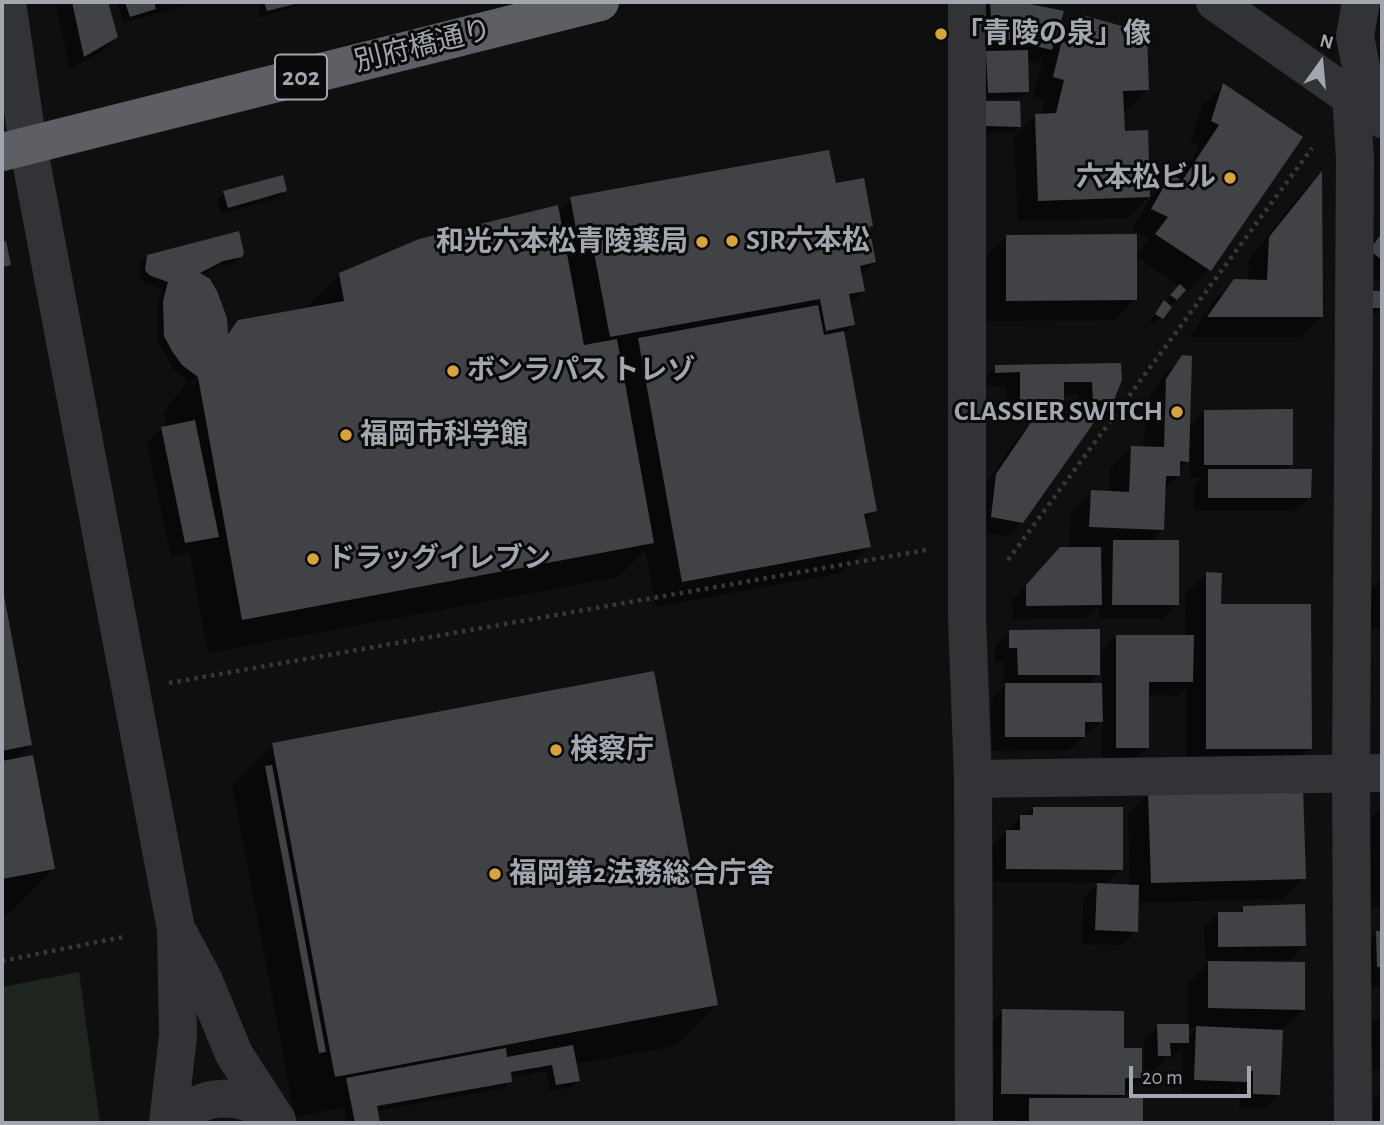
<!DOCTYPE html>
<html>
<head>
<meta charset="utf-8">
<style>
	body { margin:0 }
	#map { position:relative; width:1384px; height:1125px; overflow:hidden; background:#0f0f10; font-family:"Alegreya Sans",sans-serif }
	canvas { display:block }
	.frame { position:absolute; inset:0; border:4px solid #a2a6af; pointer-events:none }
	.north { position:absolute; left:1286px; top:28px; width:70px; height:70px; -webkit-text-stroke:5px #0a0a0b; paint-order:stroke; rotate:15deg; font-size:19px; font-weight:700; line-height:28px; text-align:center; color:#a2a6af }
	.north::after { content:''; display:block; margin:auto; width:24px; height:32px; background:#a2a6af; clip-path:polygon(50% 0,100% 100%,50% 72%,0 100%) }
	.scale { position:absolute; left:1129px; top:1066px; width:122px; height:32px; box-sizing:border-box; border:4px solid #a2a6af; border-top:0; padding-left:9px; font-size:21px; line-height:24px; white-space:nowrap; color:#a2a6af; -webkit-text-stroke:5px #0a0a0b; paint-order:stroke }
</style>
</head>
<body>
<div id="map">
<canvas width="1384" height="1125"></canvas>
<div class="frame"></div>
<div class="north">N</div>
<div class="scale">20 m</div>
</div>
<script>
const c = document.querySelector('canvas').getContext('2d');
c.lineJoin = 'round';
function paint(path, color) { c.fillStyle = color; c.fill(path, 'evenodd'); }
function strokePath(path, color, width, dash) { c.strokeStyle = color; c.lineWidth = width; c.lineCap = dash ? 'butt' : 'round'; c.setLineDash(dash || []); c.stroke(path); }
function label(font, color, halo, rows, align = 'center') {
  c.font = font + ' "Alegreya Sans","Noto Sans JP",sans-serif'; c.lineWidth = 6; c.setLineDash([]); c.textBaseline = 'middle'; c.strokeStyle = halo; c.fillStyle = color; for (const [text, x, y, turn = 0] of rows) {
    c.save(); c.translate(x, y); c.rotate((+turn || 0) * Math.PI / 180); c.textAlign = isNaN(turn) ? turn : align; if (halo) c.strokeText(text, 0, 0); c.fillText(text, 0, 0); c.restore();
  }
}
paint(new Path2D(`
	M79,972L100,1123H2V987Z`), '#1e241e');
paint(new Path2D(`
	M55,2H106L116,37L102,51L70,69Z
	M117,2H197L123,23Z
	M264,2H310L260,17L258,8Z
	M986,2H1011L1062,13L1051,47L1083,17L1147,90L1126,111H1123L1124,132L1148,197L1127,218L1018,221L1014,137L1035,116L1041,115L1045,100L1033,97L1043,57L1036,64L1026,61L1027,91L1020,98L981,99L976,12Z
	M1374,2H1382V24L1377,22Z
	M1223,86L1300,137L1209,270L1188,291L1185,289L1155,324L1149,321L1180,286L1136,256L1149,238L1132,230L1151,197L1171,176L1177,180L1200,147L1191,142L1202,106Z
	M979,110L1019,126L1012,133H980Z
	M1320,176L1322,316L1301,337H1189L1213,302L1235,281H1248L1249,260L1301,194Z
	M834,185L871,226L868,229L874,262L860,276L863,291L849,304L853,325L843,335L875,511L864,521L869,546L842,573L656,607L645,550L618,577L208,653L190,553L171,557L147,443L162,428L166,427L164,413L187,381L175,371L158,343L157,309L162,289L142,281L139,277L140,263L147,256H241L234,263L215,268L200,275L226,334L239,321L305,309L340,275L557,212L571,199ZM214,351H218L194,385L191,383Z
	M285,191L278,198L221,214L217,200L224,193Z
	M1382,231V276L1377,281L1356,265Z
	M1006,237L1135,299L1114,320L986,321L985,258Z
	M1382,293V307L1375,314H1366Z
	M1183,357L1188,428L1204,411L1291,464L1285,471L1310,497L1295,511H1194V485L1201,478H1190V458L1178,469V475L1164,490L1163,529L1150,542L1177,604L1163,618H1099V605L1086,618L1013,619L1012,601L1046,563L1069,549L1071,513L1092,492L1110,493V468L1131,448H1144L1146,401L1162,378ZM1099,548L1106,549L1099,556Z
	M1119,365L1112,399L1098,414L1022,522L1007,536L978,531L982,490L1020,434L1035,420L1064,421L1071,414H1079L1078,395H1062V400L1048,414H1007L1006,386H982V381L996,367Z
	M1206,574L1220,606L1310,748L1289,769H1186V687L1177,696L1147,695V747L1133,762H1102V720L1069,750L992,751L991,699L1004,687V662H995V646L1009,632L1098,674L1088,684H1102V651L1116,636L1186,637L1185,595Z
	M1382,578V628L1370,629L1369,592Z
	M2,593L30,745L14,760L53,869L9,913L2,914Z
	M1382,657V719H1381L1380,659Z
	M273,744L716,1005L675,1046L575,1064L578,1080L572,1087L550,1091L546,1071L510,1077V1081L503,1088L376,1111L379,1123H347L344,1107L295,1117L232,785Z
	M1149,794L1304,878L1283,899L1137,903L1136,931L1122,945L1082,944L1083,899L1099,883L993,882L992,846L1021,817H1025L1034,808L1121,869L1105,885L1130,886L1128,815Z
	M1379,810H1382V906L1371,907L1365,824Z
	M1244,908L1304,945L1290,960H1254V963L1303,1009L1281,1031L1278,1095L1264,1109L1239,1108L1240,1086L1231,1095L1181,1093L1183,1047L1173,1057H1167L1155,1070H1144V1040L1158,1026H1188V984L1212,960H1205L1204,928L1218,914H1238ZM1187,1028H1197L1187,1038Z
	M1377,933H1382V986L1357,987L1356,954Z
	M1003,1011L1122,1050L1140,1077L1118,1100H1141V1123H1016V1120H975L976,1037Z
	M1382,1014V1069L1373,1070L1370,1027Z
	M1382,1091V1123H1373L1374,1099Z`), '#0007');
paint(new Path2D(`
	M72,2H108L118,37L84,57Z
	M125,2H154L156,9L130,17Z
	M264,2H298L299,3L267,11Z
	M990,2H1020L1064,11L1052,50L992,36Z
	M1082,15L1147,33L1149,90L1123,91L1125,131L1148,130L1150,197L1038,201L1035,114L1056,113L1064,80L1053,77L1064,32L1077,35Z
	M1028,50L1029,92L988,93L986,51Z
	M1223,83L1303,137L1211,271L1155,234L1168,217L1151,209L1171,174L1182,181L1219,125L1211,121Z
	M985,101H1020L1021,127L986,126Z
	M829,150L836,183L864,178L873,226L869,227L876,262L860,266L865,291L849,294L855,325L826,331L820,299L610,337L590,231L577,234L570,197Z
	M1322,171L1323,317H1207L1234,279L1267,280L1269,237Z
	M283,175L287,191L228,208L223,191Z
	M558,205L584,345L617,339L654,543L242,620L198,377L182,365L172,351L164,336L163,301L168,282L149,275L145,270L147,255L239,231L244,253L242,257L223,261L200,273L210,279L217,291L227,318L228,334L238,320L344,301L339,273L419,239Z
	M1382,233V260L1369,250Z
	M1137,234V300L1006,301V235Z
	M6,241L11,265L2,267V242Z
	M1180,284L1186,290L1177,300L1170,295Z
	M1372,291H1382V308H1372Z
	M1164,300L1172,307L1163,319L1155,314Z
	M818,305L824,335L844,331L877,511L864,514L871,547L682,582L638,338Z
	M1182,355L1192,356L1189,462L1180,461V476H1166L1164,530L1089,527L1091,490L1129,492L1131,446L1164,447L1166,379Z
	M1121,363L1122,380L1114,400L1093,401L1092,382H1064V400L1020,401V372L995,373V365Z
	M1293,409V465H1204V410Z
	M1071,412L1100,414L1023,523L991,517L996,474L1034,418L1071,419Z
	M195,420L219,537L185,543L161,427Z
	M1208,469H1312L1311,498H1208Z
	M1113,540H1179V605H1112Z
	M1060,547H1101L1102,605L1026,606V585Z
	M1206,572L1222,573L1221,604H1311L1312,749H1206Z
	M3,590L32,745L2,751V591Z
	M1100,629V675H1018L1017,648H1009V630Z
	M1116,635H1194L1193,682H1149V748H1116Z
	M654,671L718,1005L335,1077L272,743Z
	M1005,683H1102L1103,722H1085V737H1005Z
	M33,755L55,869L2,879V761Z
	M272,765L326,1052L319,1053L265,766Z
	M1303,788L1306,879L1151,883L1148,792Z
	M1033,807H1123V870L1006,869V830H1020V815H1033Z
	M1097,883L1139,885L1138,932L1095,930Z
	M1305,904L1306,946L1218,947V912H1243V906Z
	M1376,931H1382V967H1377Z
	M1208,961L1305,962V1010L1208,1008Z
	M1002,1009L1124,1011V1048H1142V1078H1125V1095L1001,1094Z
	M1157,1024H1189V1043H1170L1171,1056H1158Z
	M1196,1026L1283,1030L1280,1095L1253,1094V1071H1248L1247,1082L1194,1080Z
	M573,1045L580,1081L556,1085L552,1065L511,1072L512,1082L377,1106L380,1123H355L346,1078L506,1048L507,1057Z
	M1029,1098H1143V1123H1029Z`), '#414245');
strokePath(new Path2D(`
	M1008,560L1312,148
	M169,683L926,550
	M2,961L123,937`), '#37383b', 4.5, [3.5, 5]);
strokePath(new Path2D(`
	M7,2L28,145L176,929L178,1036L168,1123
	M967,2V617L973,779L974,1123
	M1215,2L1382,119
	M1361,2L1355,36L1369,109
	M1351,95L1355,159L1351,772L1353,1123
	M973,779L1382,773
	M179,934L204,981L234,1054L276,1119
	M170,1123C203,1092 242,1090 277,1120`), '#323336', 38);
strokePath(new Path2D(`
	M2,152L600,2`), '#5d5f65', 38);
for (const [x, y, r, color] of [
	[941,34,7,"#d8a23e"],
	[1230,178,7,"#d8a23e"],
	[732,241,7,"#d8a23e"],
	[702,242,7,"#d8a23e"],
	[453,371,7,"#d8a23e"],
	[1177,412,7,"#d8a23e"],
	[346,435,7,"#d8a23e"],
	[313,559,7,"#d8a23e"],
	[556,750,7,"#d8a23e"],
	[495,874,7,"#d8a23e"]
]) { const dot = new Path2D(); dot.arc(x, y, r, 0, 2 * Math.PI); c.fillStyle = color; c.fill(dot); strokePath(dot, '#0a0a0b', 2.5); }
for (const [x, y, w] of [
	[301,77,52]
]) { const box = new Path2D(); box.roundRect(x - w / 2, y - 22.5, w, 45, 5); c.fillStyle = '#0a0a0b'; c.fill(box); strokePath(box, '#a2a6af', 2); }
label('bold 26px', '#a2a6af', null, [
	["202",301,77]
]);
label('bold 28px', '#a2a6af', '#0a0a0b', [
	["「青陵の泉」像",955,34],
	["六本松ビル",1216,178,"right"],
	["SJR六本松",746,241],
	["和光六本松青陵薬局",688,242,"right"],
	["ボンラパス トレゾ",467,371],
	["CLASSIER SWITCH",1163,412,"right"],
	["福岡市科学館",360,435],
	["ドラッグイレブン",327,559],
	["検察庁",570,750],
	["福岡第2法務総合庁舎",509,874]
], 'left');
label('28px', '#a2a6af', '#0a0a0b', [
	["別府橋通り",423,46,-14]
]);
</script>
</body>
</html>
